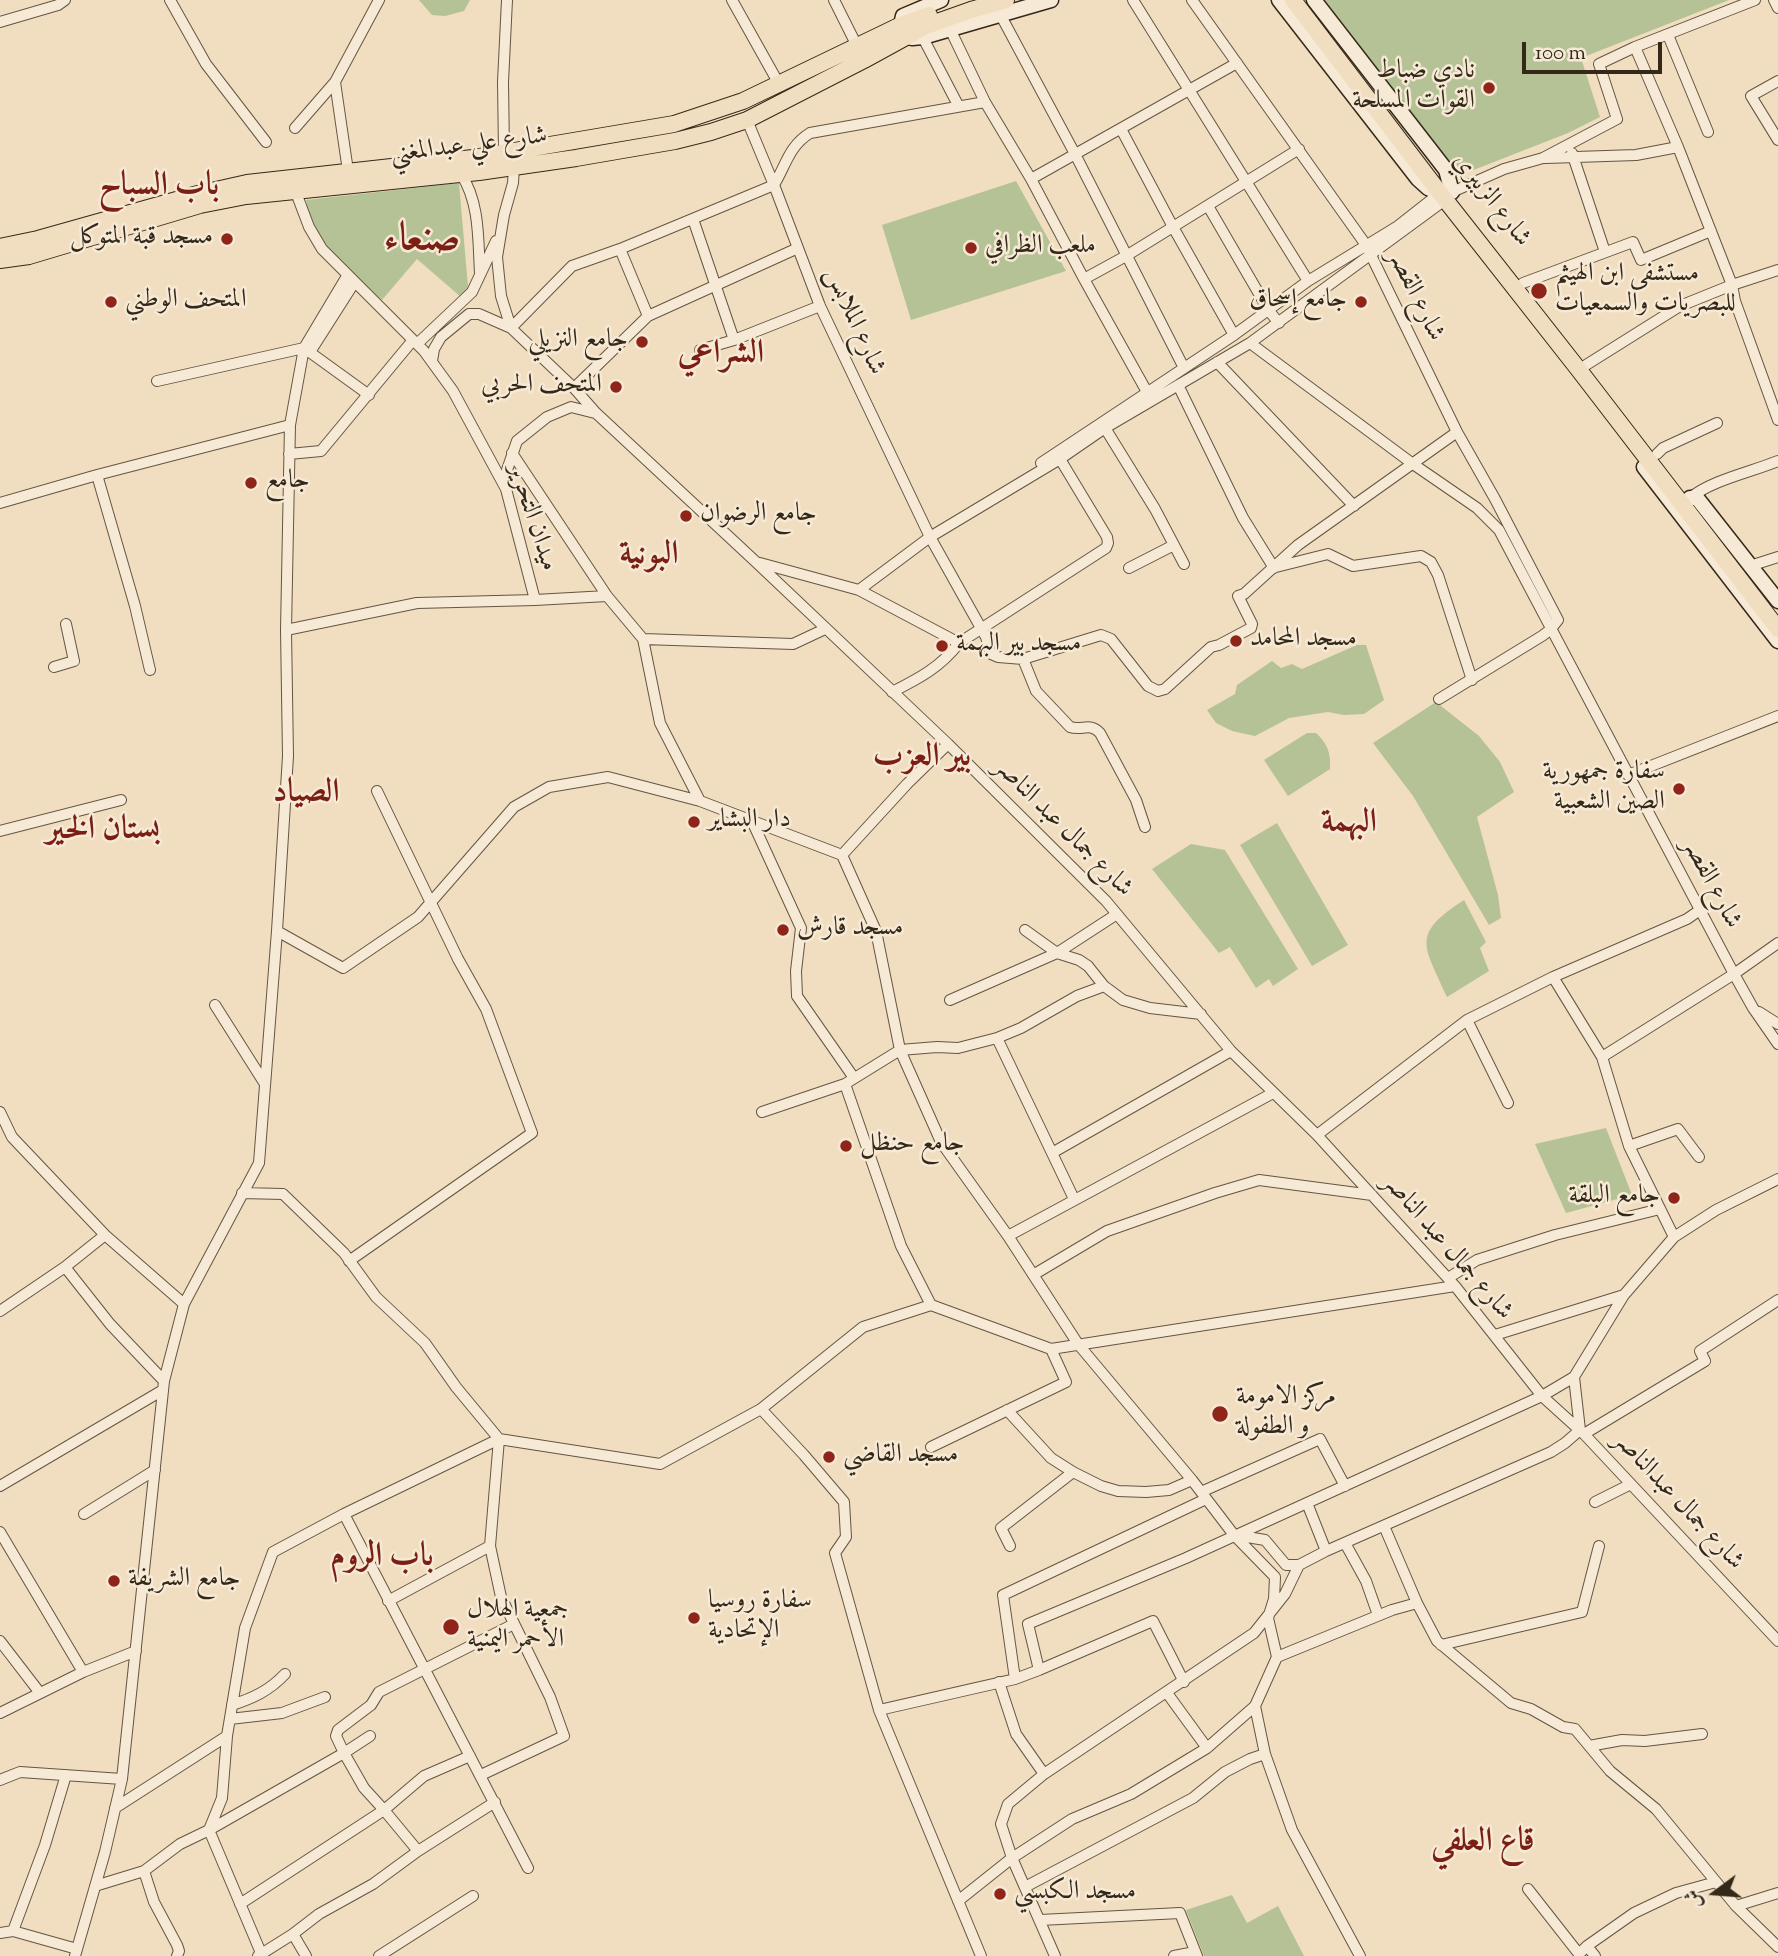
<!DOCTYPE html>
<html>
<head>
<meta charset="utf-8">
<style>
	body { margin:0 }
	#map { position:relative; width:1778px; height:1956px; overflow:hidden; background:#f1ddbf; font-family:"Sorts Mill Goudy",Amiri,serif }
	canvas { display:block }
	.north { position:absolute; left:1680px; top:1858px; width:70px; height:70px; -webkit-text-stroke:5px #f6e9d5; paint-order:stroke; rotate:254deg; font-size:19px; font-weight:700; line-height:28px; text-align:center; color:#342919 }
	.north::after { content:''; display:block; margin:auto; width:24px; height:32px; background:#342919; clip-path:polygon(50% 0,100% 100%,50% 72%,0 100%) }
	.scale { position:absolute; left:1522px; top:42px; width:140px; height:32px; box-sizing:border-box; border:4px solid #342919; border-top:0; padding-left:9px; font-size:21px; line-height:24px; white-space:nowrap; color:#342919; -webkit-text-stroke:5px #f6e9d5; paint-order:stroke }
</style>
</head>
<body>
<div id="map">
<canvas width="1778" height="1956"></canvas>
<div class="north">ش</div>
<div class="scale">100 m</div>
</div>
<script>
const c = document.querySelector('canvas').getContext('2d');
c.lineJoin = 'round';
function paint(path, color) { c.fillStyle = color; c.fill(path, 'evenodd'); }
function strokePath(path, color, width, dash) { c.strokeStyle = color; c.lineWidth = width; c.lineCap = dash ? 'butt' : 'round'; c.setLineDash(dash || []); c.stroke(path); }
function label(font, color, halo, rows, align = 'center') {
  c.font = font + ' "Sorts Mill Goudy",Amiri,serif'; c.lineWidth = 5; c.setLineDash([]); c.textBaseline = 'middle'; c.strokeStyle = halo; c.fillStyle = color; for (const [text, x, y, turn = 0] of rows) {
    c.save(); c.translate(x, y); c.rotate((+turn || 0) * Math.PI / 180); c.textAlign = isNaN(turn) ? turn : align; if (halo) c.strokeText(text, 0, 0); c.fillText(text, 0, 0); c.restore();
  }
}
paint(new Path2D(`
	M419,0H470L464,11L445,16L432,15Z
	M1321,0H1729L1581,58L1600,117L1568,133L1471,171L1451,169Z
	M1016,181L1066,271L911,320L882,225Z
	M459,183L468,287L462,298L417,259L382,300L326,250L311,226L306,200Z
	M1357,645H1366L1384,700L1364,714L1344,715L1328,712L1289,718L1255,736L1232,731L1216,723L1207,710L1235,694L1237,685L1272,661L1281,668L1292,664L1302,669Z
	M1436,702L1479,736L1500,762L1514,792L1477,817L1498,895L1501,918L1489,925L1413,796L1373,743Z
	M1307,733H1316C1328,744 1331,754 1330,769L1288,796L1264,760Z
	M1277,823L1348,945L1312,966L1240,845Z
	M1191,844L1225,850L1298,969L1273,986L1269,979L1256,988L1230,947L1219,953L1152,869Z
	M1464,900L1486,942L1480,948L1489,971L1447,997C1424,945 1410,935 1464,900Z
	M1606,1128L1632,1195L1566,1213L1535,1144Z
	M1232,1895L1247,1923L1278,1906L1304,1956H1204L1186,1910Z`), '#b4c296');
const minor = new Path2D(`
	M170,0L206,64L266,142
	M732,0L779,84
	M834,0L857,46
	M1133,0L1308,281
	M1192,0L1366,245L1457,432L1495,499L1558,620L1550,630L1542,636L1439,699
	M1774,0L1778,8
	M1000,14L1075,154L1184,368
	M0,22L58,5L65,0
	M950,29L985,102L1031,179L1084,279L1147,392
	M921,34L958,105
	M1668,35L1708,132
	M1635,47L1678,147L1732,285L1735,301L1778,420
	M1778,81L1751,96L1778,140
	M335,82L348,171
	M747,120L774,185L820,306L930,537L986,637L991,654L998,657L1023,659L1101,635L1111,639L1148,686L1158,691L1165,689L1211,647L1219,645L1251,628L1252,624L1238,596L1244,594L1298,545L1457,432
	M295,128L335,82L379,0
	M1121,129L1173,227L1234,335
	M504,152L503,82L507,0
	M1572,153L1605,252
	M1546,158L1636,155L1678,147
	M514,167L513,183L504,215L497,257L501,296L511,328L574,388L596,413L756,562L948,744L1106,901L1231,1051L1317,1135L1455,1286L1542,1396L1584,1434L1778,1641
	M461,174C480,203 478,240 480,273
	M1031,179L1237,63
	M295,190L309,227L322,249L424,351L453,391L506,489L535,600
	M1452,192L1504,169L1543,158L1617,119L1599,64L1635,47L1755,0
	M1208,206L1269,311L1279,323
	M693,219L734,340
	M620,249L648,316
	M1084,279L1126,256L1299,149
	M1523,283L1633,242L1641,260L1711,231
	M1250,343L1413,464L1477,508L1499,530L1734,974L1753,1008L1778,1044
	M417,344L472,292L496,241
	M700,350L734,340L820,306
	M310,352L354,283
	M432,361L434,349L441,337L469,314H479L511,328L572,266L620,249L774,185C786,165 789,146 810,133L985,102
	M1217,362L1354,506
	M1586,365L1680,306L1732,285L1778,270
	M157,381L304,348L369,395
	M1178,385L1243,518L1274,568
	M574,388L648,316L798,248
	M1105,428L1155,509L1184,564
	M512,453L607,596L643,639L660,723L700,801L842,855L876,931L900,1050L941,1142L1008,1236L1078,1344L1192,1480L1234,1535L1275,1577L1274,1599L1268,1618L1277,1657L1255,1706L1207,1748L1131,1794L1072,1819L1012,1858L958,1901
	M289,454L321,451L413,340
	M1657,454L1663,448L1717,423
	M1041,463L1234,335L1308,281L1398,226L1440,193
	M97,475L135,606L150,670
	M506,489L507,470L517,441L547,417L571,407L595,413
	M1690,498C1712,480 1751,472 1778,461
	M0,503L97,475L290,425
	M760,563L859,590L959,643
	M1750,566L1778,557
	M1276,567L1328,554L1353,566L1421,556L1431,562L1438,575L1472,680
	M1129,568L1174,545
	M859,590L930,537L1060,459L1105,428L1250,343L1445,200
	M286,630L417,603L535,600L607,596
	M643,639L793,644L825,629
	M1023,659L1036,691L1070,727C1082,731 1090,722 1100,733L1136,800L1145,827
	M54,667L74,661L66,624
	M892,692C918,679 941,667 959,643L1106,548L1108,543L1107,537L1060,459
	M1628,775L1778,716
	M752,821L801,928L796,971L797,996L854,1078
	M0,831L121,800
	M842,855L907,784L948,744
	M1025,930L1057,953L1079,960L1088,966L1104,986
	M277,931L343,968L418,917L514,807L549,787L608,777L700,801
	M1553,977L1602,1057L1629,1146L1674,1237
	M950,1000L1057,953L1117,914
	M215,1005L265,1084
	M1759,1012L1778,1024
	M1467,1020L1508,1103
	M997,1038L1074,1199
	M1602,1057L1734,974L1778,943
	M0,1112L12,1137L105,1235L184,1304
	M762,1112L845,1084
	M1317,1135L1467,1020L1553,977L1687,919L1700,910
	M1629,1146L1678,1129L1699,1157
	M1052,1153L1231,1051
	M242,1193L283,1194L344,1253L376,1297L425,1343L456,1387L499,1439L490,1546L388,1601
	M1008,1236L1273,1093
	M349,1261L532,1133L486,1009L458,959L377,791
	M65,1267L110,1324L164,1381
	M1033,1275L1107,1231L1215,1193L1259,1180L1372,1195
	M1448,1278L1477,1260L1555,1235L1660,1209
	M931,1305L901,1246L845,1084L900,1050L937,1047L958,1048L997,1038L1021,1028L1077,996L1104,986L1123,1000L1150,1008L1201,1014
	M0,1311L65,1267L105,1235
	M1495,1335L1624,1295
	M1574,1377L1580,1430
	M761,1409L804,1455L844,1502L846,1537L835,1553L879,1710L981,1956
	M1007,1410L1051,1458L1073,1472L1101,1486L1118,1491L1146,1492L1169,1490L1192,1480
	M1584,1434L1705,1361L1700,1351L1778,1300
	M931,1447L1066,1382L1051,1349
	M0,1486L163,1390
	M1201,1492L1320,1439L1345,1486
	M1595,1502L1631,1484
	M1307,1503L1326,1551
	M84,1514L155,1470
	M344,1514L528,1868
	M1384,1526L1417,1603L1437,1641L1511,1703L1531,1709L1563,1727L1575,1729L1610,1771L1656,1809L1736,1906L1778,1947
	M0,1532L83,1672
	M1235,1535L1265,1540L1286,1565H1299L1326,1551L1551,1452L1565,1443L1580,1430
	M1345,1543L1366,1581L1378,1615
	M1010,1546L1001,1528L1073,1472
	M0,1641L40,1693
	M1441,1645L1582,1612L1599,1546
	M1277,1657L1392,1610L1417,1603
	M1039,1670L1028,1624L1186,1558L1542,1396L1574,1377L1624,1295L1674,1237L1716,1210L1778,1179
	M1015,1679L1003,1595L1206,1499
	M999,1682L1016,1734L1044,1774
	M1167,1693L1207,1748
	M232,1705C253,1698 269,1691 285,1674
	M1255,1706L1265,1754L1292,1830L1360,1956
	M879,1710L1015,1679L1039,1670L1153,1621L1184,1682
	M0,1713L83,1672L136,1651
	M230,1719L282,1713L325,1697
	M1589,1746L1622,1740L1645,1741L1702,1734
	M481,1775L564,1736L550,1697L501,1597L490,1546
	M0,1780L20,1772L122,1779
	M115,1808L227,1736
	M418,1851L384,1810L424,1776L470,1756
	M144,1871L154,1902L177,1945L179,1951L177,1956
	M95,1886L144,1871L180,1844L209,1830L344,1753L336,1736L338,1730L371,1705L379,1692L514,1624
	M1025,1887L1193,1798L1225,1772L1250,1759L1265,1754
	M1528,1889L1579,1954L1587,1946L1595,1956
	M240,1904L384,1810L364,1788L344,1753L370,1736
	M1736,1906L1778,1893
	M1040,1920L1180,1913L1197,1956
	M13,1931L45,1845L66,1775
	M0,1933L13,1931L77,1949
	M293,1934L306,1956
	M1587,1946L1634,1913L1676,1893L1716,1882
	M261,1953L209,1830L222,1798L227,1736L245,1628L273,1552L344,1514L499,1439L660,1464L761,1409L863,1327L931,1305L1051,1349L1455,1286
	M75,1956L105,1852L122,1779L164,1381L184,1304L259,1163L277,931L288,756L286,630L290,425L304,348L347,276
	M258,1956L293,1934L319,1914L373,1884L418,1851L495,1802
	M379,1956L473,1896
	M1055,1956L1012,1858L1001,1824L1008,1804L1044,1774L1254,1633L1285,1594L1299,1565
	M1174,1956L1195,1952`);
const secondary = new Path2D(`
	M1279,0L1418,179L1428,188L1437,192
	M1314,0L1446,170L1452,192
	M901,25L903,16L941,0
	M906,36L912,38L923,37L1051,0
	M1644,467L1778,641
	M1690,498H1697L1778,601`);
const primary = new Path2D(`
	M1293,0L1440,193L1579,370L1778,629
	M0,247L38,239L198,194L247,183L473,158L674,124L743,101L901,25L929,15
	M0,260L29,256L200,205L246,196L479,172L576,158L675,141L711,132L747,120L864,60L926,26L971,10L1006,0`);
strokePath(minor, '#635642', 12);
strokePath(secondary, '#342919', 17);
strokePath(primary, '#342919', 18);
strokePath(minor, '#f6e9d5', 10);
strokePath(secondary, '#f6e9d5', 14);
strokePath(primary, '#f1ddbf', 16);
for (const [x, y, r, color] of [
	[1489,88,7,"#8f2418"],
	[227,239,7,"#8f2418"],
	[971,248,7,"#8f2418"],
	[1539,291,9,"#8f2418"],
	[111,302,7,"#8f2418"],
	[1361,302,7,"#8f2418"],
	[642,342,7,"#8f2418"],
	[616,387,7,"#8f2418"],
	[251,483,7,"#8f2418"],
	[686,516,7,"#8f2418"],
	[1236,641,7,"#8f2418"],
	[942,646,7,"#8f2418"],
	[1679,789,7,"#8f2418"],
	[694,822,7,"#8f2418"],
	[783,930,7,"#8f2418"],
	[846,1146,7,"#8f2418"],
	[1674,1198,7,"#8f2418"],
	[1220,1414,9,"#8f2418"],
	[829,1457,7,"#8f2418"],
	[114,1581,7,"#8f2418"],
	[694,1618,7,"#8f2418"],
	[451,1627,9,"#8f2418"],
	[1000,1894,7,"#8f2418"]
]) { const dot = new Path2D(); dot.arc(x, y, r, 0, 2 * Math.PI); c.fillStyle = color; c.fill(dot); strokePath(dot, '#f6e9d5', 2.5); }
label('26px', '#342919', '#f6e9d5', [
	["نادي ضباط",1475,73,"right"],
	["القوات المسلحة",1475,103,"right"],
	["مسجد قبة المتوكل",213,239,"right"],
	["ملعب الظرافي",985,248],
	["مستشفى ابن الهيثم",1555,276],
	["للبصريات والسمعيات",1555,306],
	["المتحف الوطني",125,302],
	["جامع إسحاق",1347,302,"right"],
	["جامع النزيلي",628,342,"right"],
	["المتحف الحربي",602,387,"right"],
	["جامع",265,483],
	["جامع الرضوان",700,516],
	["مسجد المحامد",1250,641],
	["مسجد بير البهمة",956,646],
	["سفارة جمهورية",1665,774,"right"],
	["الصين الشعبية",1665,804,"right"],
	["دار البشاير",708,822],
	["مسجد قارش",797,930],
	["جامع حنظل",860,1146],
	["جامع البلقة",1660,1198,"right"],
	["مركز الامومة",1236,1399],
	["و الطفولة",1236,1429],
	["مسجد القاضي",843,1457],
	["جامع الشريفة",128,1581],
	["سفارة روسيا",708,1603],
	["الإتحادية",708,1633],
	["جمعية الهلال",467,1612],
	["الأحمر اليمنية",467,1642],
	["مسجد الكبسي",1014,1894]
], 'left');
label('26px', '#342919', '#f6e9d5', [
	["شارع علي عبدالمغني",469,147,-7],
	["شارع الزبيري",1490,201,52],
	["شارع القصر",1414,296,64],
	["شارع الملابس",853,322,66],
	["ميدان التحرير",531,518,72],
	["شارع جمال عبد الناصر",1062,829,45],
	["شارع القصر",1710,884,62],
	["شارع جمال عبد الناصر",1446,1248,49],
	["شارع جمال عبدالناصر",1677,1502,47]
]);
label('bold 33px', '#7a1f14', '#f6e9d5', [
	["باب السباح",159,188],
	["الشراعي",721,356],
	["البونية",649,557],
	["بير العزب",922,759],
	["الصياد",306,795],
	["البهمة",1349,825],
	["بستان الخير",103,832],
	["باب الروم",382,1559],
	["قاع العلفي",1483,1844]
]);
label('bold 40px', '#7a1f14', '#f6e9d5', [
	["صنعاء",422,242]
]);
</script>
</body>
</html>
